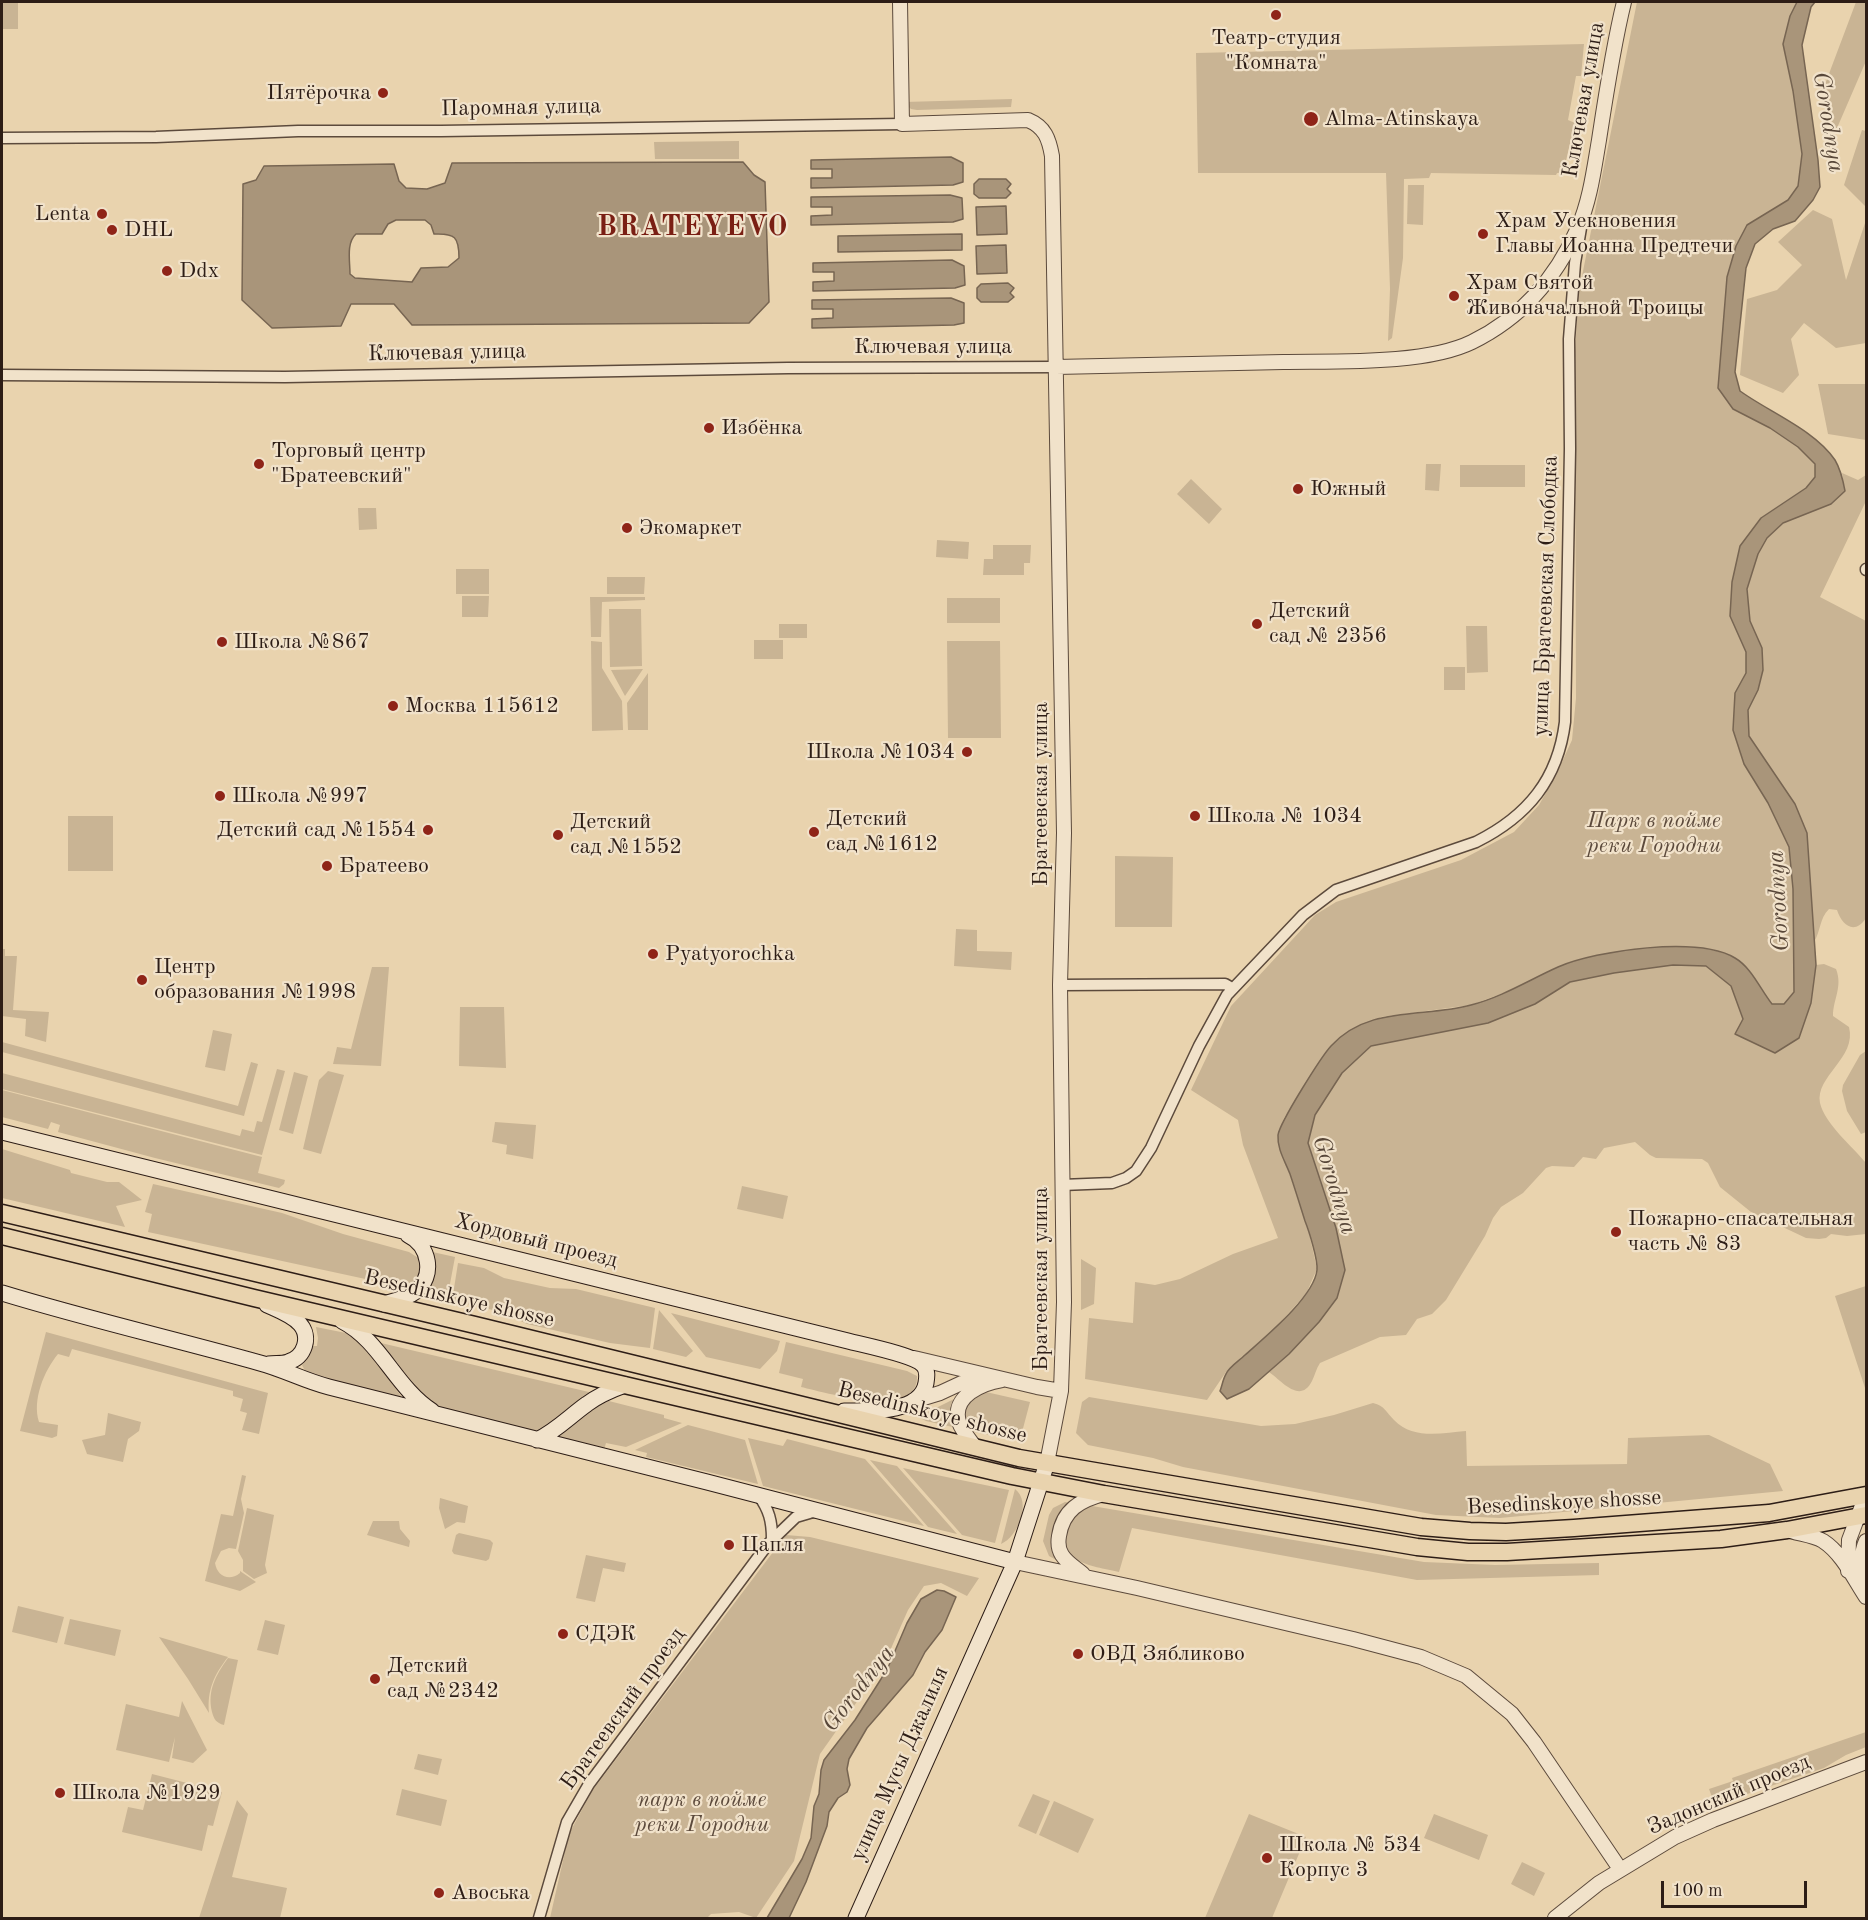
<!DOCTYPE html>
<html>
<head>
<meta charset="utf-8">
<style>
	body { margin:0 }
	#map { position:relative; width:1868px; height:1920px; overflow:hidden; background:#e9d3ae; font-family:"Old Standard TT",serif }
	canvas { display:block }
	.frame { position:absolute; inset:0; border:3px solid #2d1d16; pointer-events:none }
	.scale { position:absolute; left:1661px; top:1881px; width:146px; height:27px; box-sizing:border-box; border:3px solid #2d1d16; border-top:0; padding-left:8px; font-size:18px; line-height:21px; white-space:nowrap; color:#2d1d16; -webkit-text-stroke:4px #f1e2ca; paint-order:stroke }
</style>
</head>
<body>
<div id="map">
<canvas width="1868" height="1920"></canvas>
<div class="frame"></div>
<div class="scale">100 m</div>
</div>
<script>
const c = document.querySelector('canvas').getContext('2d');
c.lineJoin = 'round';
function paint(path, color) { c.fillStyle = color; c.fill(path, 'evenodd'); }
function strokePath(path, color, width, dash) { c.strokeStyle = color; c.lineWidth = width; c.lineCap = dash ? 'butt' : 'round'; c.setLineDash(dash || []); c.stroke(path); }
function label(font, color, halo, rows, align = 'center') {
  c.font = font + ' "Old Standard TT",serif'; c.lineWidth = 4.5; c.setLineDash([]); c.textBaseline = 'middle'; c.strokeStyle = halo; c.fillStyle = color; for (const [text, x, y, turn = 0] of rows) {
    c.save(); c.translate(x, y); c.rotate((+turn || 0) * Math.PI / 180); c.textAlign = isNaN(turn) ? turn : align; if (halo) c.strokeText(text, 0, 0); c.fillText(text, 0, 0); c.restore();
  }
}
paint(new Path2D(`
	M2,2H18V29H2Z
	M1637,2H1797L1790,16L1783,44L1793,91L1802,154L1798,186L1788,200L1747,225L1718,388L1770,428L1798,447L1815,464L1816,477L1806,488L1761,518L1730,616L1746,652V673L1735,693L1733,730L1744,764L1768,803L1789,847L1793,889L1794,992L1784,1004H1772L1762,992L1750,971L1735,958L1560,966L1525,985L1471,1005L1381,1017L1331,1046L1284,1118L1278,1135L1280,1151L1289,1172L1309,1233L1317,1269L1306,1294L1274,1329L1226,1372L1207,1400L1085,1379L1089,1318L1133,1323L1135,1282L1155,1285L1180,1279L1233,1254L1278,1238L1243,1145L1238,1120L1191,1090L1231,1006L1315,915L1336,902L1461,860L1514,832L1539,805L1557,773L1572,740L1576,698L1575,350L1579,291Z
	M1856,2H1866V61L1834,135L1824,87Z
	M1584,44L1581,76H1576L1568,120L1575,123L1563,173H1557L1556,175L1431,173L1429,178L1404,179L1403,258L1392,338L1388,341L1390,289L1386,173H1198L1196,53Z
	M1012,99L1011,107L917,110L911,109L904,102Z
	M1862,130L1866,131V207L1844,185Z
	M739,141V159H655L654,142Z
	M1408,185H1424L1423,225L1407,224Z
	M1813,210L1832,219L1846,280L1866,220V343L1836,348L1804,323L1791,339L1799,375L1783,393L1740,375L1747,299L1777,290L1802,265L1778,242Z
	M1818,384H1866V440L1828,434Z
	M1426,464H1441L1439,491L1425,490Z
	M1460,465H1525V487H1460Z
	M1842,473L1858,480L1866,475V501L1820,597L1866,621V918C1855,935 1842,926 1837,910L1829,909C1819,919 1821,931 1814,942L1810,890L1770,768L1749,736L1748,710L1758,690L1763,670L1762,648L1750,621L1747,589L1758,554L1766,538L1783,523L1831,504L1845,491Z
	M1191,479L1222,509L1209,524L1177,494Z
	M358,508H376L377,529L359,530Z
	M937,540L969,542L968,559L936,557Z
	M993,545H1031L1030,563H1024V575H983L984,559H993Z
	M456,569H489V594H456Z
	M607,577H645L644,594H607Z
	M462,596H489L488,617H462Z
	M590,597H645V600L602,602L601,637H591Z
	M947,598H1000V623H947Z
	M609,609H641L642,666L610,667Z
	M779,624H807V638H779Z
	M1466,626H1487L1488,672L1467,673Z
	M754,640H783V659H754Z
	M591,641L602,642V668L622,701L623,730L592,731Z
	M947,641H1000L1001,738H948Z
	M1444,667H1465V690H1444Z
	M643,669L625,696L611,670Z
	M648,673V730H628L627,703Z
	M68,816H113V871H68Z
	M1115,856L1173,857L1172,927H1115Z
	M956,929L977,930V951L1012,952L1011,970L954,966Z
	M2,949H5V956H17L13,1010L49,1012L46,1042L25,1036L26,1019L2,1016Z
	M1824,964L1836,969C1843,987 1833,999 1833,1016L1849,1027C1857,1058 1815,1076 1820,1103C1825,1124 1853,1147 1866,1163V1234L1847,1236L1831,1234L1826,1238L1819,1239L1806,1238L1751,1212L1720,1187L1708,1163L1702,1159L1656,1158L1650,1155L1635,1142L1604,1148L1596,1159L1583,1157L1574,1167L1552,1166L1546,1168L1523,1193L1501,1207L1493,1218L1485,1236L1446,1300L1432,1314L1417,1319L1406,1335L1380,1337L1320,1363C1316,1369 1315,1375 1312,1381C1300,1405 1281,1380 1269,1372L1319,1322L1320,1179L1308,1143L1315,1115L1342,1072L1371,1046L1402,1039L1535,1004L1570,982L1614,973L1673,965L1706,966L1731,986L1743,1019L1811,1003L1816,965Z
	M372,967H389L381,1066L333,1064L337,1047L351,1049Z
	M460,1007H504L506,1068L459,1066Z
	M213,1030L232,1034L225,1071L205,1067Z
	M2,1042L238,1106L251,1062L258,1064L244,1116L2,1052Z
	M1866,1051V1132L1861,1134L1847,1111L1842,1091L1843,1085L1860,1055Z
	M277,1069L285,1071L262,1155L2,1089V1073L240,1136L242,1129L254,1132L257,1121L262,1122Z
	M328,1071L344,1075L321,1154L303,1149L319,1080Z
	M294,1072L308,1076L293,1134L279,1130Z
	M2,1090L262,1157L258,1173L285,1180L284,1184L279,1188L155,1158L58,1132L60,1125L51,1122L48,1129L2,1117Z
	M495,1122L536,1125L533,1159L506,1154L507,1145L492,1142Z
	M2,1149L70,1170L71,1173L107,1182H119L142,1200L116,1206L125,1227L2,1198Z
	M153,1184L282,1213L343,1234L409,1252L420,1259L423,1268L419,1281L407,1288L148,1232L152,1214L145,1212Z
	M742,1186L788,1196L783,1219L737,1209Z
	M428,1251L455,1257L447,1300L422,1296L428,1292L433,1273Z
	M1081,1259L1096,1268L1094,1304L1081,1310Z
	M458,1263L484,1268L504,1278L550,1288L576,1289L655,1308L650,1348L610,1343L527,1324L502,1312L452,1301Z
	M1866,1286V1391L1835,1296Z
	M659,1310L693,1351L686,1357L653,1349Z
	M671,1313L780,1341L777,1351L760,1369L706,1357Z
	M316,1327L356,1335L401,1396L399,1399L306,1373L302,1365L308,1357L312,1346H317L318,1338Z
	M46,1332L268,1393L259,1434L242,1430L247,1413L240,1411L243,1399L233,1396V1391L72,1349L69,1357L58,1354C44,1371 32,1400 39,1422L58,1425L57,1436L52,1438L20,1431Z
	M786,1342L907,1371L917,1376C919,1420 823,1392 801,1387L803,1379L779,1373Z
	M381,1343L593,1393L540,1433L432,1406L425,1403Z
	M986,1392L1030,1402L1021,1436L1017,1440L969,1431C959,1415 967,1395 986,1392Z
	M1089,1397L1261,1426L1295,1424L1334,1415L1373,1403C1385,1406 1386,1412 1394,1420C1413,1440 1442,1433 1466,1431L1467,1466L1627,1464L1628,1438L1709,1435L1770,1464L1783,1491L1500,1518L1436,1515L1183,1467L1153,1458L1088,1445L1076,1433L1082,1402Z
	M601,1399L664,1415V1418L682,1423L626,1447L606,1443L604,1450L556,1439L558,1435Z
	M954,1399L956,1402L957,1428L926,1421L918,1417Z
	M108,1413L141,1422L139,1431L128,1439L123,1462L87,1454L82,1440L105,1435Z
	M688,1425L745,1440L758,1484L646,1457L647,1453L635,1450Z
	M748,1438L783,1446L787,1439L865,1459L924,1526L763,1486Z
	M870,1460L897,1466L957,1534L928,1527Z
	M903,1468L1009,1490L995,1543L962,1535Z
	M242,1475L246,1476L241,1499L244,1513L236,1549L229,1548L221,1551L215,1563C217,1576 229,1582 240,1573V1571L256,1582L240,1591L205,1581L221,1514L233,1516Z
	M1015,1489C1032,1502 1018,1537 1001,1544Z
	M440,1498L468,1506L465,1523L457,1522L445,1529L439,1508Z
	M1065,1502L1071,1503L1062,1563L1049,1556L1043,1541L1049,1515L1053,1508Z
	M1092,1506L1424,1562L1495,1565L1599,1563V1575L1417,1580L1132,1528L1119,1572C1098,1567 1051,1562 1065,1529C1068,1522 1075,1515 1079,1509Z
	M247,1508L274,1515L265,1565L267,1573L254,1579L243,1571V1560L238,1551Z
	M373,1521H399L400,1529L410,1541L409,1547L367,1535Z
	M459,1533L490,1540L493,1543L489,1559L486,1561L454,1554L452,1551L456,1535Z
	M786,1535L810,1537L979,1578L967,1596L941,1583L924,1586L908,1610L885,1662L820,1754L794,1861L756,1918L739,1912L711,1914L707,1918H550L569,1834L592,1791Z
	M586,1555L626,1563L624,1572L603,1568L595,1602L576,1598Z
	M18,1606L64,1617L57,1643L12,1632Z
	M70,1619L121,1630L115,1656L64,1644Z
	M265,1620L285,1625L278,1655L257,1650Z
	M159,1637L228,1657C214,1675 207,1690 209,1713L188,1679Z
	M228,1658L238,1660L224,1725C216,1723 214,1719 212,1712C207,1690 216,1675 228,1658Z
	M182,1701L207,1750L193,1763L172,1758L175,1737L169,1762L116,1750L126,1704L179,1717Z
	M1866,1732V1747L1846,1755L1824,1768L1715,1805L1709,1789L1733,1781L1732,1778Z
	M418,1754L442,1759L438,1775L414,1769Z
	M152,1774L222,1792L213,1826L208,1825L202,1851L122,1832L128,1807L143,1810Z
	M402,1789L447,1800L441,1826L396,1815Z
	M1033,1794L1050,1801L1036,1834L1018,1826Z
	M237,1800L248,1814L232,1877L287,1888L280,1918H199Z
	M1054,1801L1094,1819L1078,1853L1039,1835Z
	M1249,1814L1306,1837L1272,1918H1205Z
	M1434,1814L1488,1835L1479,1860L1424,1838Z
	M1522,1862L1545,1873L1534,1896L1511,1884Z`), '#c9b494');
const water = new Path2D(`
	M1797,2H1815L1811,7L1802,45L1818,160L1820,187L1813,200L1795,221L1773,229L1755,244L1746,268L1735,372L1740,391C1769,412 1815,430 1835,460C1841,470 1843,480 1845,491L1831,504L1783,523L1767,538L1758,554L1747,589L1750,621L1762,648L1763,670L1758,690L1748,710L1749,736L1795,804L1807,833L1816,965L1811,1003L1799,1038L1775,1053L1735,1034L1743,1019L1731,986L1706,966L1673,965L1614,973L1570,982L1535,1004L1488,1023L1371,1046L1342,1073L1315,1115L1308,1143L1336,1228L1345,1270L1337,1298L1319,1322L1289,1354L1249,1389L1227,1399L1220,1391C1222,1386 1223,1379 1226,1374C1229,1367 1239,1361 1245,1355C1265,1337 1314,1297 1317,1270C1318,1260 1309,1231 1305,1221C1300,1205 1295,1189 1290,1174C1285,1161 1277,1149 1278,1135C1280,1122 1321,1057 1331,1046C1368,1005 1424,1018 1471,1005C1502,997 1529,980 1558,967C1597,950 1698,936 1735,958C1752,968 1760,989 1772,1004H1784L1794,992L1793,889L1789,847L1768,803L1744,764L1733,730L1735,693L1746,673V652L1730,616L1732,582L1740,546L1761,518L1806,488L1815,477V464L1798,447L1770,428L1733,409L1718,388L1727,277L1736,246L1747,225L1788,200L1798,186L1802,154L1793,91L1783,44L1790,16Z
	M951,157L963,163V182L953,185L811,188V178H832V169H811V160Z
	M743,162L754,175L765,182L769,302L749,323L412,325L394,304H351L341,326L272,328L242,300L243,184L256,180L264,166L394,164L399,181L406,188L427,189L445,183L452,163ZM396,220H425L431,225L434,234C455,233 459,237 459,258L448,267L421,268L412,282L355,278L350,274C350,261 346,243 356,234H382L388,224Z
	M979,179H1006L1011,184L1007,189L1011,193L1006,198H979L974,194V184Z
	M950,195L962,198L963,219L953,222L811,225V216L832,215V207H811V197Z
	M1006,206L1007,234L977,235L976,207Z
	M962,234V250L838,252V236Z
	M1006,245L1007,273L977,274L976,246Z
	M952,260L964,266L965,285L955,288L813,291V282L834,281V272H813V263Z
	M1008,283L1014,288L1010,293L1014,297L1008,302H981L977,298V288L981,284Z
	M951,298L964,303V323L954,325L812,328V319L833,318V309H812V300Z
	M937,1590L944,1591L956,1597L942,1630L925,1652L913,1675L867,1728L849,1759L847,1769L850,1785L847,1792L838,1798L829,1812L827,1826L806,1882L789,1918H767L802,1859L811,1838L814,1806L819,1794L821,1770L824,1760L855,1720L881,1679L889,1665L907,1623L921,1599Z`);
paint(water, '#a9957a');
strokePath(water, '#776552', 1.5);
const minor = new Path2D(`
	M2,138L156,137L298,131H441L902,124
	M2,375L285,377L788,368L1056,367
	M1866,569V570
	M1060,985L1225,984L1232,988
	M1062,1185L1112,1183L1126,1178L1136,1171L1151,1148L1199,1046L1227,995L1303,915L1336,890L1476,842C1528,816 1558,779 1565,722L1570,449L1569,339L1575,263L1581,228
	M759,1496C769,1510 772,1521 772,1539
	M539,1918L567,1822L589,1784L768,1544L796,1517L813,1512`);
const tertiary = new Path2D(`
	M900,2L902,124L1028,120C1045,127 1049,139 1052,156L1064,833L1060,985L1064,1302L1061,1391L1047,1463
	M1056,367C1132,365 1208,364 1283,362C1336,361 1425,365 1472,342C1521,318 1556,278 1578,228C1590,201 1594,169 1599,140C1606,94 1613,47 1624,2
	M914,1358L1037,1387L1061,1391
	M917,1400L940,1393L981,1374
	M975,1447C970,1440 962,1431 959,1422C951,1396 983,1383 1002,1380
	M1787,1530C1798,1534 1813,1535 1823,1541C1842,1553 1854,1579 1866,1597
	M1866,1541C1859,1556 1862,1572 1866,1587
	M1015,1562L1137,1588L1353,1639L1421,1657L1466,1676L1512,1714L1534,1742L1620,1869
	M1848,1571L1849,1540L1866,1495
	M1083,1574C1076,1568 1067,1563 1062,1555C1058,1549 1058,1542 1059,1536C1063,1510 1080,1500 1104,1494
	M1555,1918L1599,1883L1675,1837L1713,1820L1866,1762`);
const secondary = new Path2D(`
	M2,1132L848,1341C863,1345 914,1355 923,1365C928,1370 927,1377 926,1383C921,1414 868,1411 844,1411
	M2,1293C87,1319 174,1339 260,1363C283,1369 305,1381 329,1387L707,1482L1015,1562
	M384,1304C394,1301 407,1298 415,1292C436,1276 429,1245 408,1235
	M267,1305C278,1310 292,1315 300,1324C311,1337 305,1357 288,1362C282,1364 275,1363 269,1364
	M342,1321C381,1341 395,1387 432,1411
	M537,1440C556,1431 570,1416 587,1404C599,1395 611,1390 625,1385
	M856,1918L1015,1562L1047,1463`);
const primary = new Path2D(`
	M2,1213L475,1325L1019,1458L1421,1527L1470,1531L1506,1532L1574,1528L1769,1513L1866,1495
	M2,1236L254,1298L1012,1476L1104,1494L1417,1547L1468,1552H1507L1721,1539L1787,1530L1866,1515`);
strokePath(minor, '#5c4a3c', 13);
strokePath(tertiary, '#5c4a3c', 16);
strokePath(secondary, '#2d1d16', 17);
strokePath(primary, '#2d1d16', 19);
strokePath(minor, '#f1e2ca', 10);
strokePath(tertiary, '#f1e2ca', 14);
strokePath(secondary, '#f1e2ca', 15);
strokePath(primary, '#e9d3ae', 16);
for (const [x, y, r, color] of [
	[1276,15,6,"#8f2418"],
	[383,93,6,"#8f2418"],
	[1311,119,8,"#8f2418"],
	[102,214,6,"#8f2418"],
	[112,230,6,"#8f2418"],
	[1483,234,6,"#8f2418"],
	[167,271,6,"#8f2418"],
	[1454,296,6,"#8f2418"],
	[709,428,6,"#8f2418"],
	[259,464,6,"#8f2418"],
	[1298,489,6,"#8f2418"],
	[627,528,6,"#8f2418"],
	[1257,624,6,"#8f2418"],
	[222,642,6,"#8f2418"],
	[393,706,6,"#8f2418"],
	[967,752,6,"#8f2418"],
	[220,796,6,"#8f2418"],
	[1195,816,6,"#8f2418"],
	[428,830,6,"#8f2418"],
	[814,832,6,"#8f2418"],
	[558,835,6,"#8f2418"],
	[327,866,6,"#8f2418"],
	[653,954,6,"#8f2418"],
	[142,980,6,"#8f2418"],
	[1616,1232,6,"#8f2418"],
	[729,1545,6,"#8f2418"],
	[563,1634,6,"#8f2418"],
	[1078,1654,6,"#8f2418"],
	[375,1679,6,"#8f2418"],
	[60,1793,6,"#8f2418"],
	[1267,1858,6,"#8f2418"],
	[439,1893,6,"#8f2418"]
]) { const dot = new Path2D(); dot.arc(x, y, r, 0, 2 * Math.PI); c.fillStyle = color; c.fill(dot); strokePath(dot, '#f1e2ca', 2); }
label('22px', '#2d1d16', '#f1e2ca', [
	["Театр-студия",1276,38,"center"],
	["\"Комната\"",1276,63,"center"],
	["Пятёрочка",371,93,"right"],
	["Alma-Atinskaya",1324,119],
	["Lenta",90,214,"right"],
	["Храм Усекновения",1495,221],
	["Главы Иоанна Предтечи",1495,246],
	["DHL",124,230],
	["Ddx",179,271],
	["Храм Святой",1466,283],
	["Живоначальной Троицы",1466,308],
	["Избёнка",721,428],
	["Торговый центр",271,451],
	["\"Братеевский\"",271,476],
	["Южный",1310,489],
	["Экомаркет",639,528],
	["Детский",1269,611],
	["сад № 2356",1269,636],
	["Школа №867",234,642],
	["Москва 115612",405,706],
	["Школа №1034",955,752,"right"],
	["Школа №997",232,796],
	["Школа № 1034",1207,816],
	["Детский",826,819],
	["сад №1612",826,844],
	["Детский",570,822],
	["сад №1552",570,847],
	["Детский сад №1554",416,830,"right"],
	["Братеево",339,866],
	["Pyatyorochka",665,954],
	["Центр",154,967],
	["образования №1998",154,992],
	["Пожарно-спасательная",1628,1219],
	["часть № 83",1628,1244],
	["Цапля",741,1545],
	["СДЭК",575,1634],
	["ОВД Зябликово",1090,1654],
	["Детский",387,1666],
	["сад №2342",387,1691],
	["Школа №1929",72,1793],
	["Школа № 534",1279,1845],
	["Корпус 3",1279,1870],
	["Авоська",451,1893]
], 'left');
label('22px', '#2d1d16', '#f1e2ca', [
	["Ключевая улица",1584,100,-80],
	["Паромная улица",521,108,-1],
	["Ключевая улица",933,347],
	["Ключевая улица",447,353,-1],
	["улица Братеевская Слободка",1546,596,-88],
	["Братеевская улица",1041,794,-90],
	["Хордовый проезд",536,1241,14],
	["Братеевская улица",1041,1279,-90],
	["Besedinskoye shosse",459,1299,13],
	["Besedinskoye shosse",932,1413,14],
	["Besedinskoye shosse",1564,1503,-3],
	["Братеевский проезд",623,1709,-54],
	["улица Мусы Джалиля",900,1764,-66],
	["Задонский проезд",1729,1795,-23]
]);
label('italic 22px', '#5c4a3c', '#f1e2ca', [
	["Парк в пойме",1654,821],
	["реки Городни",1654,846],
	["парк в пойме",702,1800],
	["реки Городни",702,1825]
]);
label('italic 24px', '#584739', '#f1e2ca', [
	["Gorodnya",1828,122,81],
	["Gorodnya",1779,901,-93],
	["Gorodnya",1334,1185,73],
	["Gorodnya",859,1689,-52]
]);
c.letterSpacing = '1.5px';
label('bold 28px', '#7a1f14', '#f1e2ca', [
	["BRATEYEVO",693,228]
]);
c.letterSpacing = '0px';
</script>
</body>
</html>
